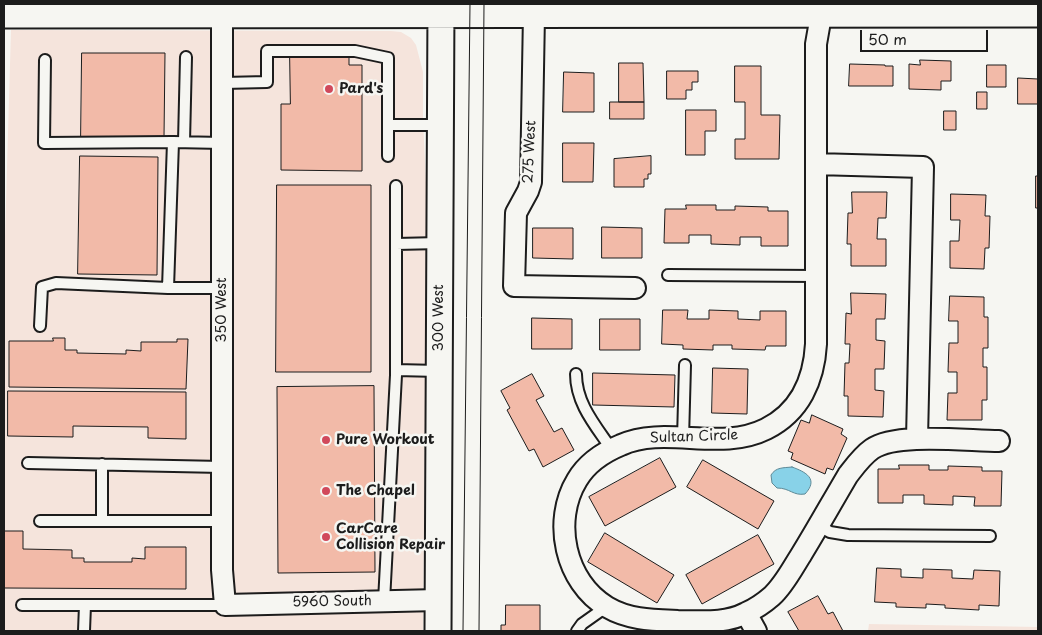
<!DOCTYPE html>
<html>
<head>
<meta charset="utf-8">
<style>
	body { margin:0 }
	#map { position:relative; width:1042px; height:635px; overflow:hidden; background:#f6f6f2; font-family:"Playpen Sans",sans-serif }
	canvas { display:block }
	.frame { position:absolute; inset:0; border:5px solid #1c1c1c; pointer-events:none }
	.scale { position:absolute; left:860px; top:30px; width:128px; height:22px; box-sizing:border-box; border:2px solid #1c1c1c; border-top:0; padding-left:6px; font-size:15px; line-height:18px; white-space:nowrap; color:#1c1c1c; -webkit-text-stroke:4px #f6f6f2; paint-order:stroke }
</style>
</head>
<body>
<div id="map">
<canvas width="1042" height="635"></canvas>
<div class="frame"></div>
<div class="scale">50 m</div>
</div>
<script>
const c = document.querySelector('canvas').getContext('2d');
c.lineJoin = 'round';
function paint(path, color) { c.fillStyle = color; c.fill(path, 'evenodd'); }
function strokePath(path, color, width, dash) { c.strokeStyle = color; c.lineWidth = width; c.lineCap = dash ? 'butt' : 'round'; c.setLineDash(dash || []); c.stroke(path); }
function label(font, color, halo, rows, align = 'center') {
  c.font = font + ' "Playpen Sans",sans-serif'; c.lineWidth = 5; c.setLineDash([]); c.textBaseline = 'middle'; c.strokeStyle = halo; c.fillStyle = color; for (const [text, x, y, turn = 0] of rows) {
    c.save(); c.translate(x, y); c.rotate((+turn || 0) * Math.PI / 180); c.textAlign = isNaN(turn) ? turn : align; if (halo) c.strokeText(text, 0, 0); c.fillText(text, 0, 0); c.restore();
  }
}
paint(new Path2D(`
	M11,30L391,31L401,32L411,38L416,45L423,72V120L427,204L423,631H4V271Z
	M869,624L1038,627V631H868Z`), '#f5e4dc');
const water = new Path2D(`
	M792,467C806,472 819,479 805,494C793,496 790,488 777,488L772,483L771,475C776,467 783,468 792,467Z`);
paint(water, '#88d2e8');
strokePath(water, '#5d8996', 1);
const building = new Path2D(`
	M82,53H165L164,137H81Z
	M290,55H349V65H362V171L281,170V104H290Z
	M920,60L951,61V81H941V90L909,89V64L920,65Z
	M619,63H643L644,102H619Z
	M850,64L885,65V66H893V86H849Z
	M987,65H1006V87H987Z
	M735,66H761V115H780L779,159H735V139H745V102H735Z
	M667,71H698V82H692V90H686V99H667Z
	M564,72L594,73V112H563Z
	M1018,78L1038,79V104H1018Z
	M977,92H987V109H977Z
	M610,102H644V119H610Z
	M686,110H716V131H705V155H686Z
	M944,111H956V130H944Z
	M563,143H594L593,182H563Z
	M80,156L158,157L157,275L78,274Z
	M651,156V174H648V179H644V187H614V159Z
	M1036,176H1038V208H1036Z
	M277,185H371V372H276Z
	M852,192H887L886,218H878L877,239H886V266H851V244H847L848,213H852Z
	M951,194L986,195L985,216H990L989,248H985L984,269L950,268V241H959L960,220H951Z
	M686,205H716V210H735V206L768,207V211H788V246H761V237H740V245L711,244V235H689V243H664L665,209H686Z
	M602,227L642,228V258H602Z
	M533,228H573V259L533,258Z
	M851,293L886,294L885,319H876V340L885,341L884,369H875V390L884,391L883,417L848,416V396H844L845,363H849L850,344H845L846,313L851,314Z
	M950,296L984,297V317H988V348H983V367H987V400H982V420H947L948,393H957V372H948L949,343H958V321H949Z
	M663,310H688L687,319H709V310L738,311V319L760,320V311H786V346H766L765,350L732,349V345H713V350L683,349V345L662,344Z
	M532,318L572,319V349H532Z
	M600,319H640V350H600Z
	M53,338H65V350H77V353L126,354V350L141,351V342H177V339H188L186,389L9,387V341H53Z
	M713,368L748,369L747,414L712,413Z
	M593,373L675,375L674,407L593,405Z
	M532,374L544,396L536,400L554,432L562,428L574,450L543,467L534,449L529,451L507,410L510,408L501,391Z
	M374,386L375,572L278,573L277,387Z
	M8,391L186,392V439L148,438V427L73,426V437L8,436Z
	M812,415L843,429L841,434L847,438L833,470L827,468L825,474L791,459L793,453L788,451L801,420L809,423Z
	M660,458L676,487L605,526L589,497Z
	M703,460L774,501L758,529L687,487Z
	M899,465H929V470H948V466L982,467V471H1002L1001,506H974L975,497L953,496V505L924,504V495H903V503H878V469H899Z
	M4,531H23V549L72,550V558H84V562H132V558L145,559V547H186V589L4,588Z
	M605,533L674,575L657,603L588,562Z
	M758,535L774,564L702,604L686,575Z
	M877,568L901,569V577L923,578V569L952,570V578L973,579L974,570L1000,571L999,606L979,605V610L945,608V605L926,604V608L896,607V603L875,602Z
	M818,596L828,614L833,612L843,631H799L788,612Z
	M506,605H540V631H501V625H505Z`);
paint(building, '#f2baa8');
strokePath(building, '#1c1c1c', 1);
const service = new Path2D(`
	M45,60L44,143L173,142
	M223,83L267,82V51H355L388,58V125
	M184,142L186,57
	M388,156V125H440
	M396,244L440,243
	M668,275L816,276
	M222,288H168L173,142L223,143
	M40,326L42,287L56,283L168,288
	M396,370L439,371
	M576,374C576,404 596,426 612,450
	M683,439L685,365
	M28,463L222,467
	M102,464V521
	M40,521H222
	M819,526L830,532L848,535L990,536
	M384,601L396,375V186
	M22,605H225
	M84,631L85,605
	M577,631L582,624L606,607`);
const minor = new Path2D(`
	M823,4L816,44V344C814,380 800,412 766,429C720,452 665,425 621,445C604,452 587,463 577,480C552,521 565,582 607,607C629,620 653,620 678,621C701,621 725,624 746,613C755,609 764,603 772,596C784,585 792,569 801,555C817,529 832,502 848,475C855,466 862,456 872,449C896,432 968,441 999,441
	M534,14L531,182L528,191L516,213L514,286L635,288
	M222,15V570L225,605L438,600
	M816,164L923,167L917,439
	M746,613L756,631`);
const tertiary = new Path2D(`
	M4,15L1038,14
	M438,631L441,4`);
strokePath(service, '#1c1c1c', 14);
strokePath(minor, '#1c1c1c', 24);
strokePath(tertiary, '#1c1c1c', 29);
strokePath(service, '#f6f6f2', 10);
strokePath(minor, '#f6f6f2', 20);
strokePath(tertiary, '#f6f6f2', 25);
strokePath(new Path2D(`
	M463,631L470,4
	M479,631L484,4`), '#1c1c1c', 1);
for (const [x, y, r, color] of [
	[329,89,5,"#d1495b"],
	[326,440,5,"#d1495b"],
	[326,491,5,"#d1495b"],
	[326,537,5,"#d1495b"]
]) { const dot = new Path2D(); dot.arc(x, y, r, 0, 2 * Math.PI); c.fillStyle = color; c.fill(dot); strokePath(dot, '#f6f6f2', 2); }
label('bold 14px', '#1c1c1c', '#f6f6f2', [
	["Pard's",339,89],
	["Pure Workout",336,440],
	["The Chapel",336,491],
	["CarCare",336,529],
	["Collision Repair",336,545]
], 'left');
label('14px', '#1c1c1c', '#f6f6f2', [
	["275 West",530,152,-87],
	["350 West",222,310,-90],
	["300 West",439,318,-90],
	["Sultan Circle",694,437,-2],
	["5960 South",332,602,-1]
]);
</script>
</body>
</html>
